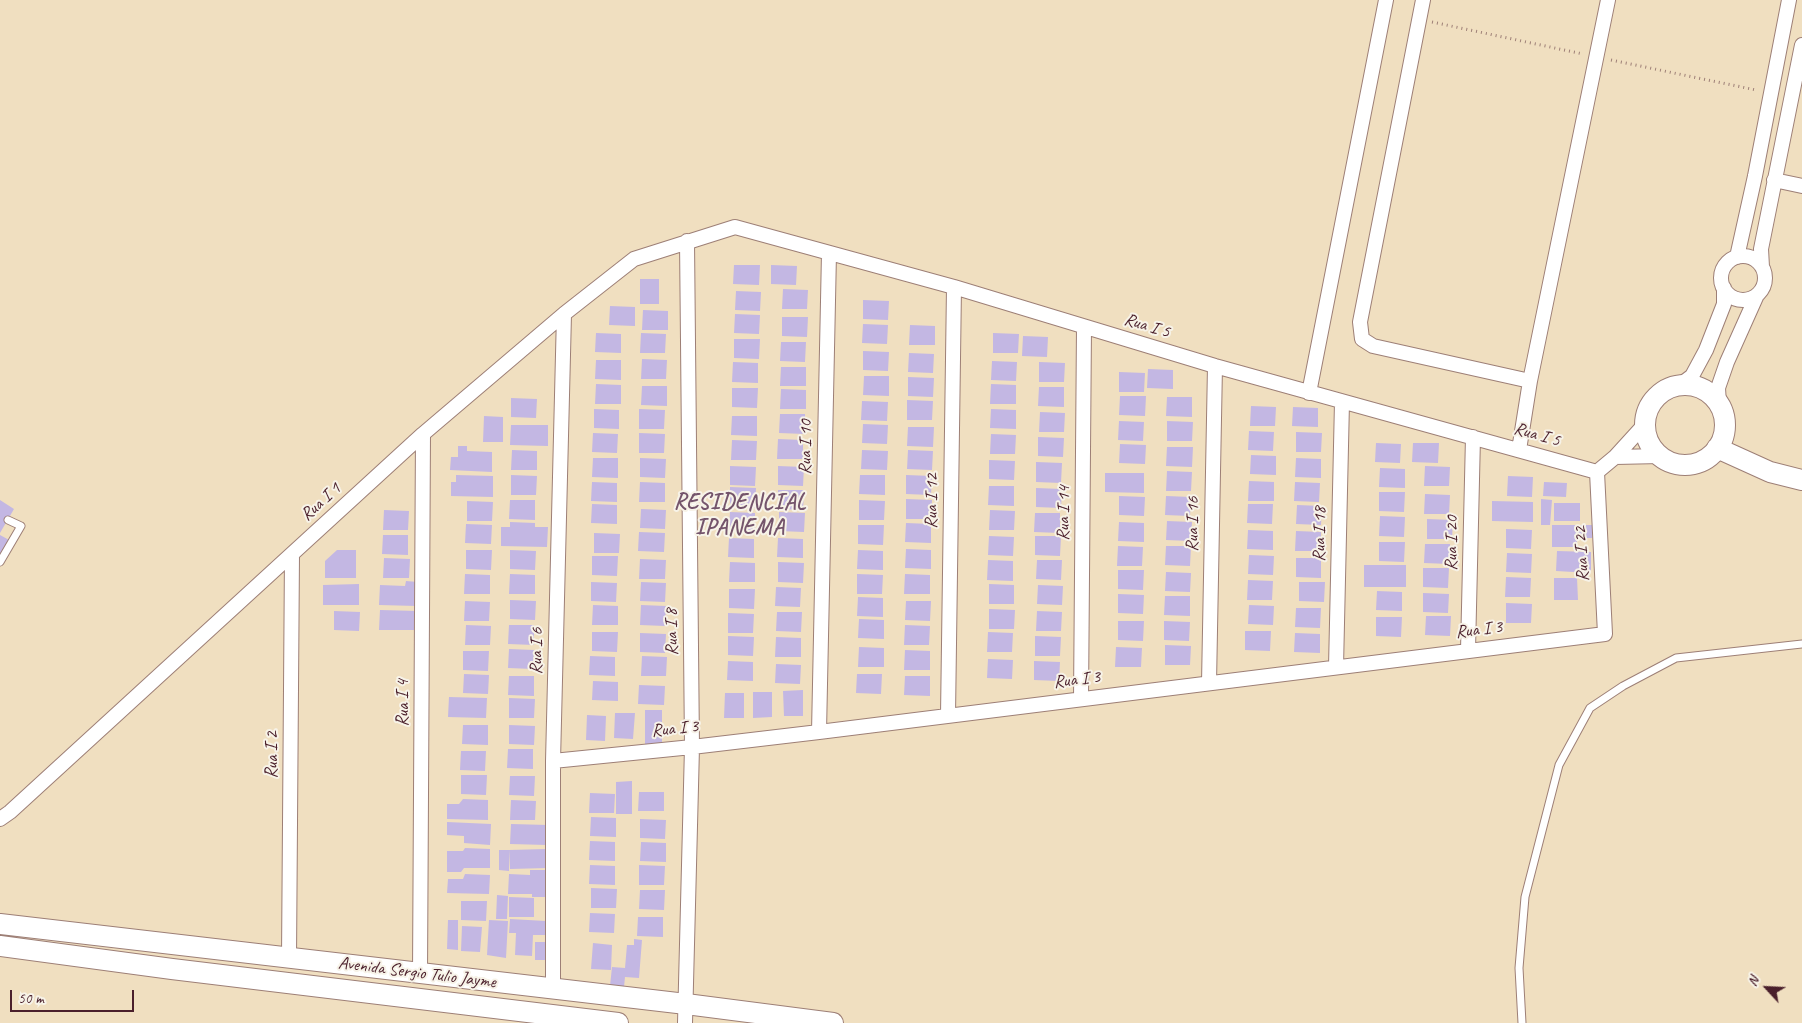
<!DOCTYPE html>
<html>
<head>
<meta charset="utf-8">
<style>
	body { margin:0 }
	#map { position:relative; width:1802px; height:1023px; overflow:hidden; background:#f0dfc0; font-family:Caveat,sans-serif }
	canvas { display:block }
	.north { position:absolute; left:1742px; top:963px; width:50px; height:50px; -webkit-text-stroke:4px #f7f3e8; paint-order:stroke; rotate:295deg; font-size:14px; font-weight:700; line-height:20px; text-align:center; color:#4a1f2b }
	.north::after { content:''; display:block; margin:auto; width:18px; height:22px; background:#4a1f2b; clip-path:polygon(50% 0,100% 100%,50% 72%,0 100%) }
	.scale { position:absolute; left:10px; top:990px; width:124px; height:22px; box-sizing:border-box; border:2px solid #4a1f2b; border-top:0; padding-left:6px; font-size:15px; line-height:18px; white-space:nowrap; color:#4a1f2b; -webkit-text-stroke:4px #f7f3e8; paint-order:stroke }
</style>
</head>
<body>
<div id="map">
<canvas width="1802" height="1023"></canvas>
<div class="north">N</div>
<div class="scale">50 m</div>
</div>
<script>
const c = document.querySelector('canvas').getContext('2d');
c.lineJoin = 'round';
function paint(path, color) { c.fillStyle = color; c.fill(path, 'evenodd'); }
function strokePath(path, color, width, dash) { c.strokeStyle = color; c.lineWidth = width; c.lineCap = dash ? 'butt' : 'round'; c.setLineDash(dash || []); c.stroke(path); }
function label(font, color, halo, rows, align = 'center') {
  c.font = font + ' Caveat,sans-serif'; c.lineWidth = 4; c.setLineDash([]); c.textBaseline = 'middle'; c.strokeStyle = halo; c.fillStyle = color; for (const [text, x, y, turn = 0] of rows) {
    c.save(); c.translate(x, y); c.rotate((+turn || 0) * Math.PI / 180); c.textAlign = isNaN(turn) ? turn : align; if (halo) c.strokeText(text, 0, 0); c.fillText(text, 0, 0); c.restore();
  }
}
paint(new Path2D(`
	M734,265H760L759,285L733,284Z
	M771,265L797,266L796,285L771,284Z
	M640,279H659V304H640Z
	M783,289L808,290L807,309H782Z
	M736,291L761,292L760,311L735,310Z
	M863,300L889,301L888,320L863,319Z
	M610,306L635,307V326L609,325Z
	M643,310L668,311V330H642Z
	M735,314L760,315L759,334L734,333Z
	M782,317H808L807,337L782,336Z
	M863,324L888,325L887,344L862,343Z
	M910,325L935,326V345H909Z
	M596,333L621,334V353L595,352Z
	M641,333L666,334L665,353H640Z
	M993,333L1019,334L1018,353H993Z
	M1023,336L1048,337L1047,357L1022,356Z
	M734,339H760L759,359L734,358Z
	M781,342H806L805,362L780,361Z
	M863,351L889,352L888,371L863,370Z
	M909,353L934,354L933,373L908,372Z
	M642,359L667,360L666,379H641Z
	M596,360H621V380L595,379Z
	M992,361L1017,362L1016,381L991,380Z
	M733,362L758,363V383L732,382Z
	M1039,362L1065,363L1064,382H1039Z
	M781,367H806V386H780Z
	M1148,369L1173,370V389L1147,388Z
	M1119,372L1145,373L1144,392H1119Z
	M864,376H889V396L863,395Z
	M908,377L934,378L933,397L908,396Z
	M596,384L621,385V404H595Z
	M991,384L1016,385V404H990Z
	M642,386H667V406L641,405Z
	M1039,387H1064V407L1038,406Z
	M732,388H758L757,408L732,407Z
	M781,389L806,390V409H780Z
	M1120,396H1146L1145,416L1119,415Z
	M1167,397H1192V417L1166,416Z
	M511,398L537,399L536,418L511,417Z
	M907,400L933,401L932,420H907Z
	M862,401L888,402L887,421L861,420Z
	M1251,406L1276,407L1275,426H1250Z
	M1293,407L1318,408V427L1292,426Z
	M594,409L619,410V429L594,428Z
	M639,409L665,410L664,429H639Z
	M991,409L1016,410V429L990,428Z
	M1040,412L1065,413L1064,432H1039Z
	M780,414H805V434L779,433Z
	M484,416L503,417V442H483Z
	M732,416H757V436L731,435Z
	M1119,421L1144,422L1143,441L1118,440Z
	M1167,421L1193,422L1192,441H1167Z
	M863,424L888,425L887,444L862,443Z
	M511,425H548V446L510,445Z
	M908,427H934L933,447L907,446Z
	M1249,431L1274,432L1273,451L1248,450Z
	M1296,432L1322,433L1321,452H1296Z
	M593,433L618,434L617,453L592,452Z
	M639,433L665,434L664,453H639Z
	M991,434L1016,435L1015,454H990Z
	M1038,437L1064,438L1063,457L1038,456Z
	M778,439L803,440V459H777Z
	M732,440L757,441L756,460H731Z
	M1376,443L1401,444L1400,463L1375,462Z
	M1413,443H1439L1438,463L1412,462Z
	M1120,444L1146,445L1145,464L1119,463Z
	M458,446H467V451L492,452V472L450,470L451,457H458Z
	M1167,447H1193L1192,467L1166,466Z
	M512,450L537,451V470H511Z
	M862,450L888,451L887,470L861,469Z
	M908,450L933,451L932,470L907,469Z
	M1251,455L1276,456V475L1250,474Z
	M593,458H618V478L592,477Z
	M640,458L666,459L665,478L640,477Z
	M1296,458L1321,459V478L1295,477Z
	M989,460L1015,461L1014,480L989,479Z
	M1036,462L1062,463L1061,483L1036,482Z
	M730,466L756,467L755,486L730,485Z
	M778,466L804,467L803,486L778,485Z
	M1425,466L1450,467L1449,486H1424Z
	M1380,468L1405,469V488L1379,487Z
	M1167,471L1192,472L1191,491H1166Z
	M1105,473H1144V493L1105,492Z
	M456,475L493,476V497L451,496V482H456Z
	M511,475L537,476L536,495H511Z
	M860,475H885V495L859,494Z
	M906,475L932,476L931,495L906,494Z
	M1508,476L1533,477L1532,497L1507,496Z
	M1249,481L1274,482V501H1248Z
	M592,482L617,483V502L591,501Z
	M640,482L665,483V502H639Z
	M1295,482L1320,483L1319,502L1294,501Z
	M1544,482L1567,483L1566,497L1543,496Z
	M989,486H1014V506L988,505Z
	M730,487L756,488L755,508L730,507Z
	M1036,488L1062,489L1061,508L1036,507Z
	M778,490H804L803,510L778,509Z
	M1379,492H1405L1404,512L1379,511Z
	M1425,494L1450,495L1449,514H1424Z
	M1119,496L1145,497L1144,516L1119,515Z
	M1166,496L1191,497L1190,516L1165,515Z
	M906,499L932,500L931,519H906Z
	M1541,499L1552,500L1550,525H1541Z
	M0,500L14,509L0,533Z
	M510,500H535V520L509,519Z
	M859,500L885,501L884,520H859Z
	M467,501L493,502L492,521H467Z
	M1492,501L1533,502V522L1492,521Z
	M1554,503H1580V521H1554Z
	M592,504L617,505V524L591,523Z
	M1248,504H1273L1272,524L1247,523Z
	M1297,505L1322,506L1321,525L1296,524Z
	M641,509L666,510L665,529L640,528Z
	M384,510L409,511L408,530H383Z
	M990,510L1015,511L1014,530H989Z
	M730,512L755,513V532L729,531Z
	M779,512L805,513L804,532L779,531Z
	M1035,513H1060V533L1034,532Z
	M1380,516L1405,517L1404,537L1379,536Z
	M1427,519L1453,520L1452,539H1427Z
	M1167,521L1192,522L1191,541L1166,540Z
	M510,522L535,523V527H548L547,547L501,546V527H510Z
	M1119,522L1144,523V542L1118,541Z
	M906,523L931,524V543L905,542Z
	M466,524L492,525L491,544L465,543Z
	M858,525H884L883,545L858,544Z
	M1552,525H1592V538H1577V547H1552Z
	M1506,529L1532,530L1531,549L1506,548Z
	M1248,530L1273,531V550L1247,549Z
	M1296,531L1321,532V551H1295Z
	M639,532L665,533L664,552L638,551Z
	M594,533L620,534L619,553H594Z
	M0,535L11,541L0,559Z
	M383,535H408V555L382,554Z
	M989,536L1014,537L1013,556L988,555Z
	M1035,536H1061L1060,556L1035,555Z
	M729,538L754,539V558L728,557Z
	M778,538L803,539V558L777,557Z
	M1379,542H1405L1404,562L1379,561Z
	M1425,544H1450L1449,564L1424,563Z
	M1118,546L1143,547L1142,566H1117Z
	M1166,546H1191L1190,566L1165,565Z
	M906,549L931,550V569L905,568Z
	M337,550H356V578H325V561Z
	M466,550H492L491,570L466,569Z
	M510,550L536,551L535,570L510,569Z
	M858,550L883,551V570L857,569Z
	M1557,551L1591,552V573L1556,571Z
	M1507,553L1532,554L1531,573L1506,572Z
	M1249,555L1274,556L1273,575L1248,574Z
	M592,556H618L617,576L592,575Z
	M384,558L410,559L409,578H383Z
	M1296,558H1321V578L1296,577Z
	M640,559L666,560L665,579H639Z
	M988,560L1013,561V581L987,580Z
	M1037,560H1062L1061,580L1036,579Z
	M730,562L755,563V582H729Z
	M778,562L804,563L803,583L778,582Z
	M1364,565H1406V587H1364Z
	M1423,568H1449L1448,588L1423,587Z
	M1118,570H1144L1143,590L1118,589Z
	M1166,572L1191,573L1190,592L1165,591Z
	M465,574L490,575V594H464Z
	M510,574L535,575V594H509Z
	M857,574L883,575L882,594H857Z
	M905,574L930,575V594H904Z
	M1506,577L1531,578L1530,597H1505Z
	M1554,578H1577L1578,600H1554Z
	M1248,580L1273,581L1272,600H1247Z
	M406,581L418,582L417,606L379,605L380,585L405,586Z
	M591,582L617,583L616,602L591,601Z
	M641,582L666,583L665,602L640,601Z
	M1299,582H1325L1324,602L1299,601Z
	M359,584V605H323V585Z
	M989,584L1014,585V604H989Z
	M1038,585L1063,586L1062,605L1037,604Z
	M776,587L801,588L800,607L775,606Z
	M729,589H755L754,609L729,608Z
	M1377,591L1402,592V611L1376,610Z
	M1423,593L1449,594L1448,613L1423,612Z
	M1118,594L1144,595L1143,614L1118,613Z
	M1165,596H1190V616L1164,615Z
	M858,597L883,598V617L857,616Z
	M510,600L536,601L535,620L510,619Z
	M465,601L490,602L489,621H464Z
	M906,601H931L930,621L905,620Z
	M1506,603L1532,604L1531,623H1506Z
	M593,605L618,606V625H592Z
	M641,605L666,606L665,626L640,625Z
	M1249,605L1274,606L1273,625L1248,624Z
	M1296,608H1321L1320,628L1295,627Z
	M989,609L1015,610L1014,629H989Z
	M380,610L418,611V630H379Z
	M334,611L360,612L359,631L334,630Z
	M1037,611L1062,612L1061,631H1036Z
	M777,612H802L801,632L776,631Z
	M728,613L754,614L753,633H728Z
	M1426,616H1451L1450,636L1425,635Z
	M1376,617H1402L1401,637L1376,636Z
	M859,619L884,620V639L858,638Z
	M1118,621H1144L1143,641L1118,640Z
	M1164,621L1190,622L1189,641L1164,640Z
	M466,625L491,626L490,645H465Z
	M509,625H534V645L508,644Z
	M905,625L930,626L929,645H904Z
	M1245,631H1271L1270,651L1245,650Z
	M592,632H618L617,652L592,651Z
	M988,632L1013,633L1012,652H987Z
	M640,633L666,634L665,653L640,652Z
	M1295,633L1320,634V653L1294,652Z
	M728,636L754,637L753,656L728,655Z
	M1035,636L1061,637L1060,656H1035Z
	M776,637L801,638V657H775Z
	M1165,645L1191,646L1190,665H1165Z
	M859,647L884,648V667H858Z
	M1116,647L1142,648L1141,667H1115Z
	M509,649L534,650L533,669L508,668Z
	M905,650L930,651V670H904Z
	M463,651H489L488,671L463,670Z
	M590,656L615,657V676L589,675Z
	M642,656L667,657L666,676H641Z
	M988,659L1013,660L1012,679L987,678Z
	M728,661L753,662V681L727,680Z
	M1034,661L1060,662L1059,681L1034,680Z
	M776,664L801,665L800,684L775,683Z
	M464,674L489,675L488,694L463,693Z
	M857,674H882L881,694L856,693Z
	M509,676H534V696L508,695Z
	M905,676H930V696L904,695Z
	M593,681L618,682V701L592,700Z
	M639,685L665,686L664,705L638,704Z
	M803,690V716H784L783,691Z
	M753,692H772V717L753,718Z
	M725,693H744V718H724Z
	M449,697L487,698L486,718L448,717Z
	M509,698L535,699L534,718H509Z
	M645,710H662V744H645Z
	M615,713H635L633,739L614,738Z
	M587,715L606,716L605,741L586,740Z
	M463,725H488V745L462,744Z
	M509,725L535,726L534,745L509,744Z
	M508,749H533V769L507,768Z
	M461,751H486L485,771L460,770Z
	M461,775H487L486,795L461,794Z
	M510,776H535L534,796L509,795Z
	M632,781V814H616V782Z
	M639,792H664V811H638Z
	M590,793L615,794L614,813H589Z
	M463,799L488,800V820L447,819V804H459Z
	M511,800L536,801L535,820H510Z
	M591,817L616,818V837L590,836Z
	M640,819L666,820L665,839L640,838Z
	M447,822L491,824L490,845L464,843V836L447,835Z
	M511,824L548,825L547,845L510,844Z
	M590,841L615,842V861L589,860Z
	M641,842L666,843V862L640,861Z
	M465,848L490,849V868H464L461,872H447V851H463Z
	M546,849L547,868L510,869L509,850Z
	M499,850H509V871L499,870Z
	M590,865L615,866V885L589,884Z
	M639,865L665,866L664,885H639Z
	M530,870H548L547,897H532V894H508L509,874L530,875Z
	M465,874L490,875L489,894L447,893L448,879H463Z
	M591,888L617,889L616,908H591Z
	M640,890H665L664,910L639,909Z
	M497,895L508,896L507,919H496Z
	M509,897L534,898V917H509Z
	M461,901H487L486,921L461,920Z
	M590,913L615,914L614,933L589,932Z
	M638,917H663V937L637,936Z
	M510,919L546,921L545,935H533L532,956L515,955L516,933H509Z
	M448,920H458V950L447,949Z
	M489,920L508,921L506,958L487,955Z
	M462,926L482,927L480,952L461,951Z
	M634,939L642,940L639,978L625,977L624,987L610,986L612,967L625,968L627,945H634Z
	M535,942H546L545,960H535Z
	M593,943L612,945L611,970L591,969Z`), '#c3b7e3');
const lane = new Path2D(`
	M0,562L21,526L8,520
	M1522,1023L1519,968L1525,897L1559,765L1590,708L1623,686L1676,658L1802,644`);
const street = new Path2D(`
	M1423,0L1360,322L1362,339L1373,346L1530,381
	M1774,180L1802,186
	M1721 278a22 22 0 1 1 44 0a22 22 0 1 1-44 0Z
	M1737,257L1755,176L1789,0
	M1762,267L1761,249L1802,45
	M1680,385L1692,376L1706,350L1724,304V288
	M1309,393L1386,0
	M1719,404L1718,388L1727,362L1757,295
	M1519,450L1530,381L1608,0
	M1615,457L1661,456
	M1597,472L1615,457L1646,423
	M1468,650L1473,437
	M1336,667L1342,402
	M1209,683L1215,366
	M1081,699L1084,327
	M948,715L954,287
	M819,732L829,253
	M553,761L692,747L819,732L1605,634L1597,472
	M0,819L10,812L423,434L564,314L634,259L735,227L954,287L1215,366L1597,472
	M289,957L292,554
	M420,973L423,434
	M553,989V761L564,314
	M685,1023L692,747L687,241`);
const secondary = new Path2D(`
	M1645 425a40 40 0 1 1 80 0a40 40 0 1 1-80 0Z
	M1717,448L1770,472L1802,480
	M0,924L686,1004L833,1023
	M0,946L172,969L618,1023`);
strokePath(lane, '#9d7f76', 9);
strokePath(street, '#9d7f76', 16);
strokePath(secondary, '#9d7f76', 22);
strokePath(new Path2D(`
	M1432,22L1583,54
	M1611,60L1756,90`), '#9d7f76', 3, [1, 4]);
strokePath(lane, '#fff', 7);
strokePath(street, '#fff', 14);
strokePath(secondary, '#fff', 20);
label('18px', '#4a1f2b', '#f7f3e8', [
	["Rua I 5",1147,326,17],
	["Rua I 5",1537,435,16],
	["Rua I 10",806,447,-89],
	["Rua I 12",932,501,-89],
	["Rua I 1",321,502,-42],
	["Rua I 14",1064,513,-89],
	["Rua I 16",1193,524,-89],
	["Rua I 18",1320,534,-89],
	["Rua I 20",1452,543,-89],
	["Rua I 22",1582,554,-93],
	["Rua I 3",1479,630,-7],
	["Rua I 8",672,632,-91],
	["Rua I 6",537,651,-89],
	["Rua I 3",1077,680,-7],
	["Rua I 4",403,703,-90],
	["Rua I 3",675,729,-6],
	["Rua I 2",272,755,-90],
	["Avenida Sergio Tulio Jayme",417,973,7]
]);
c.letterSpacing = '1px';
label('bold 22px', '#74546b', '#f7f3e8', [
	["RESIDENCIAL",740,503],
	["IPANEMA",740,528]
]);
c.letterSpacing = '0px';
</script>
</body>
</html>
